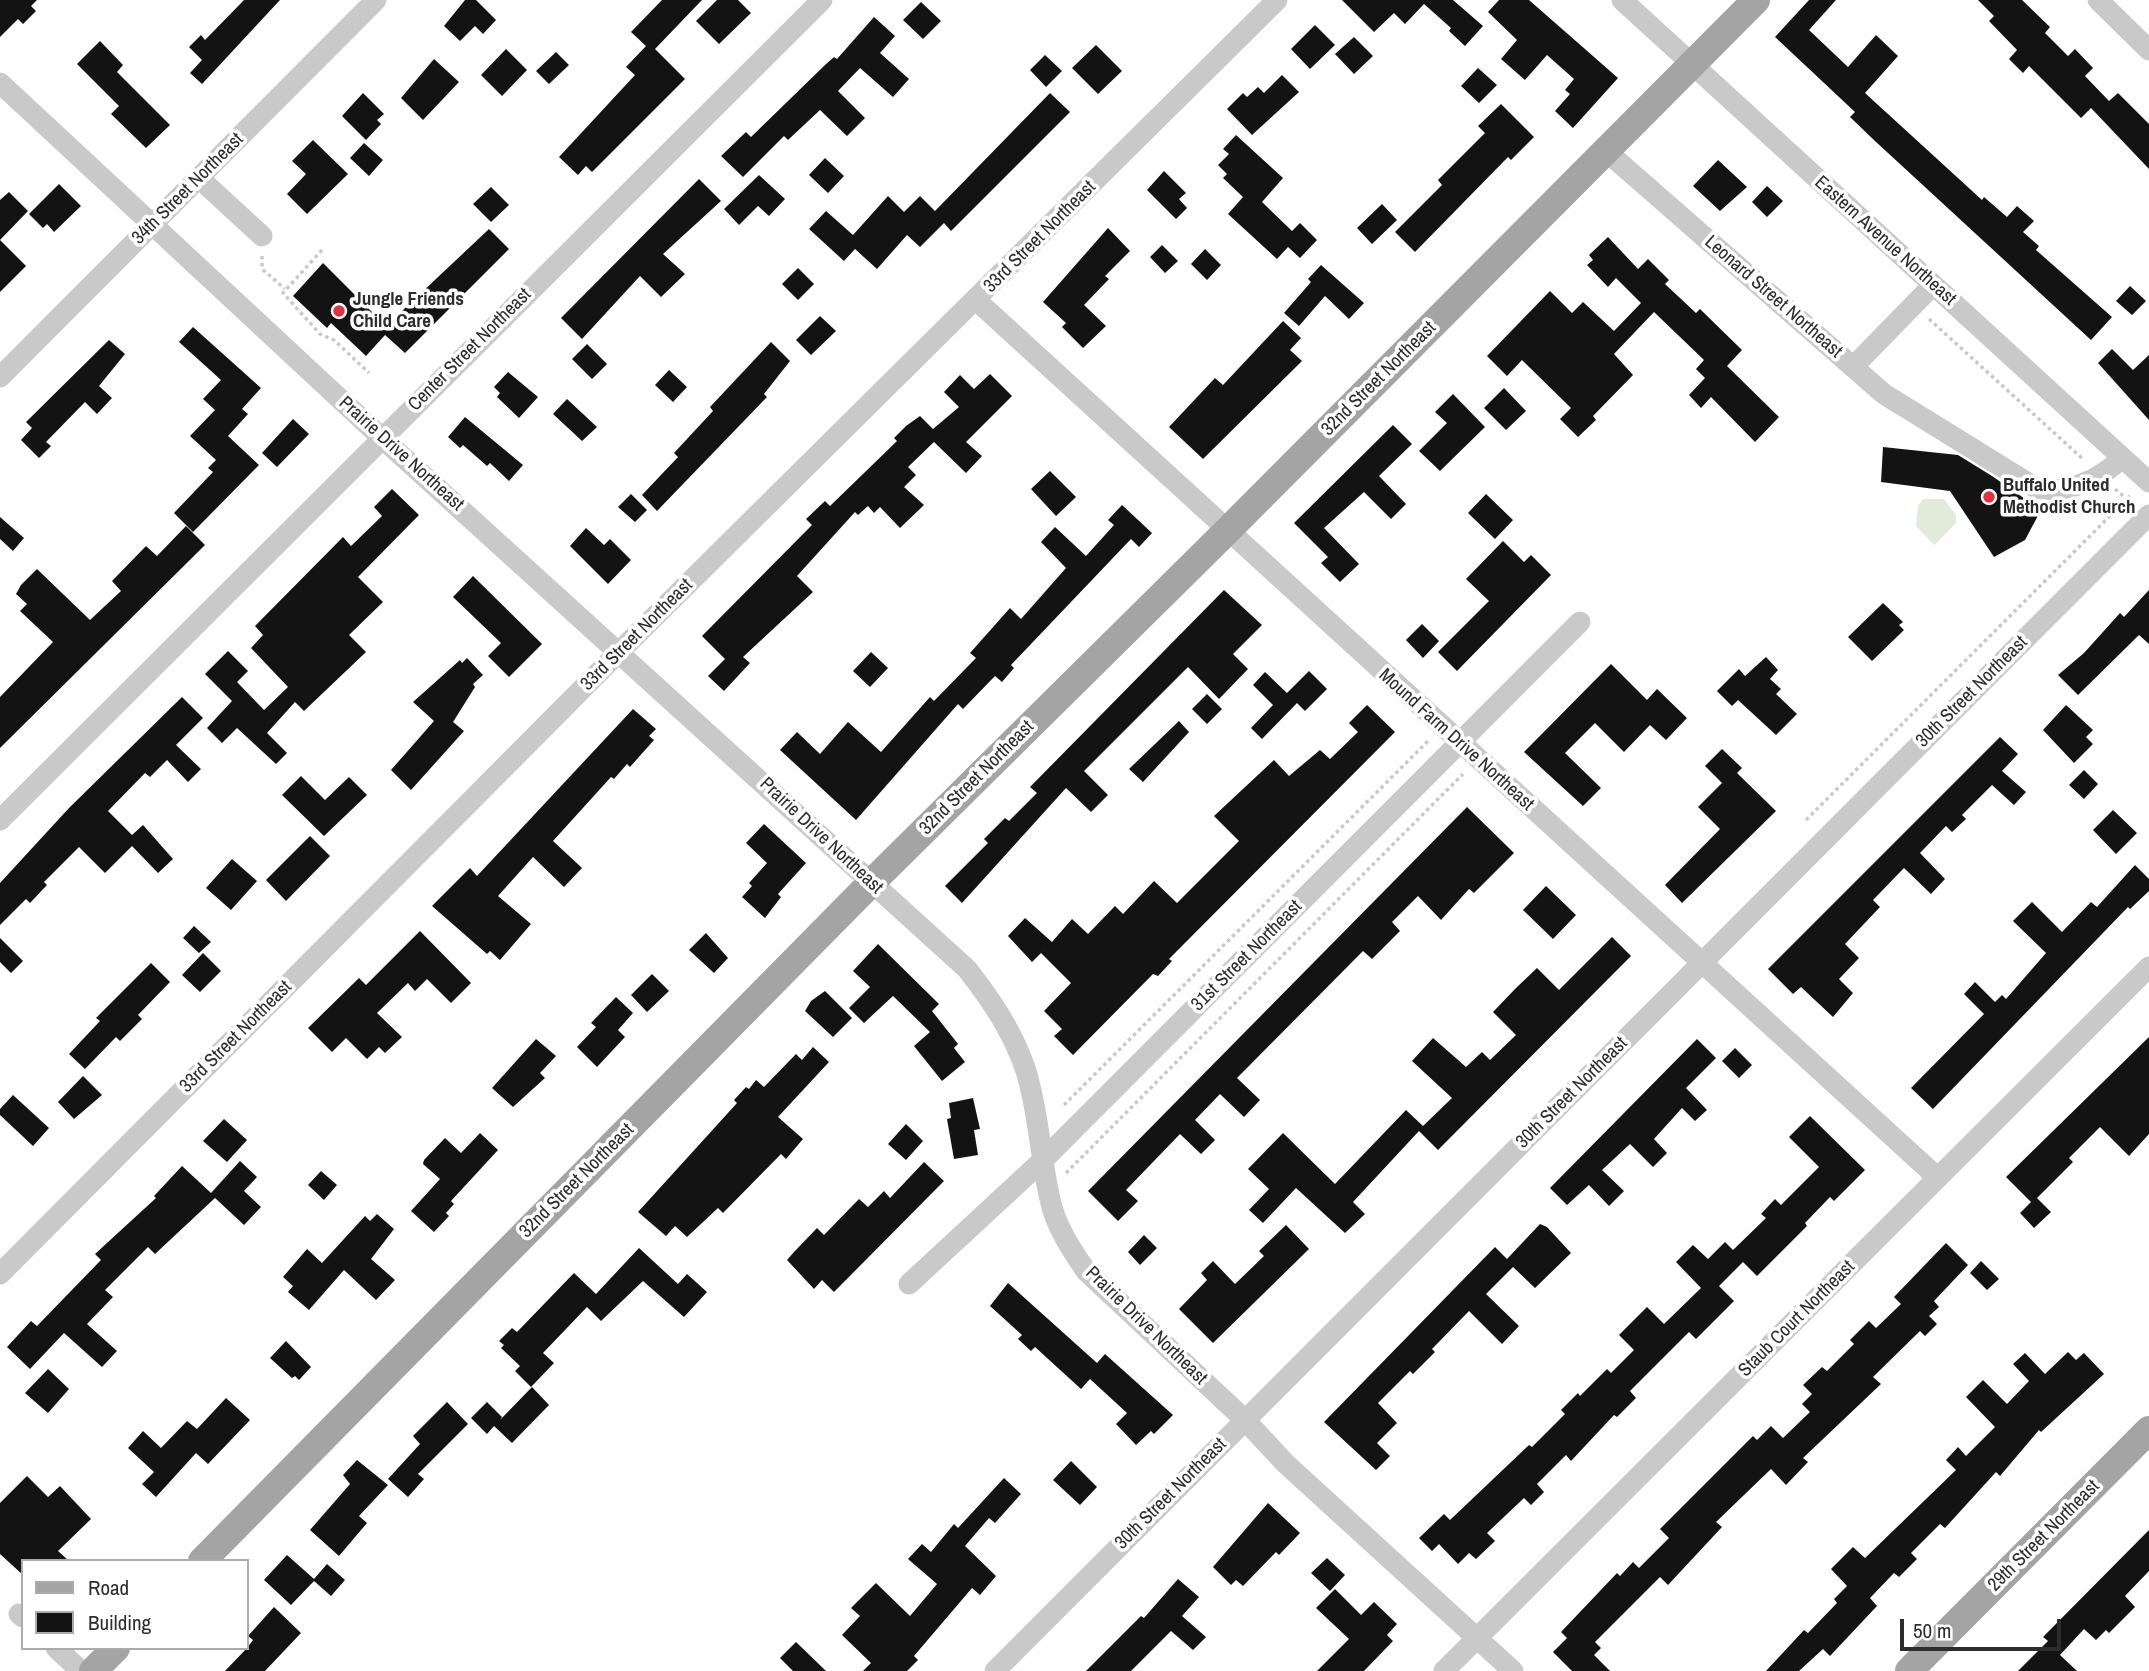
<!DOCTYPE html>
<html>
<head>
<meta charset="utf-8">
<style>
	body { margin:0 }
	#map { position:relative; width:2149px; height:1671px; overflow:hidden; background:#fff; font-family:"Archivo Narrow",sans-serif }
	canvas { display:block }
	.legend { position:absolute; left:21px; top:1559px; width:228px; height:91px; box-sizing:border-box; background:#fff; border:2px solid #ababab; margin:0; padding:9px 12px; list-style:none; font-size:21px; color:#2c2c2c }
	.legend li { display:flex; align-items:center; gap:14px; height:35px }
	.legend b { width:35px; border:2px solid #ababab }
	.scale { position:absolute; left:1900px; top:1619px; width:161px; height:32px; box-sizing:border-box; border:4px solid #2c2c2c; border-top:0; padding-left:9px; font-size:21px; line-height:24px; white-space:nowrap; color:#2c2c2c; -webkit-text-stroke:5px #fff; paint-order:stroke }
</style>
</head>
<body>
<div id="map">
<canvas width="2149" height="1671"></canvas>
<ul class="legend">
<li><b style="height:9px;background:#a4a4a4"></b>Road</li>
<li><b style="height:19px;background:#131313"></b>Building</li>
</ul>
<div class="scale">50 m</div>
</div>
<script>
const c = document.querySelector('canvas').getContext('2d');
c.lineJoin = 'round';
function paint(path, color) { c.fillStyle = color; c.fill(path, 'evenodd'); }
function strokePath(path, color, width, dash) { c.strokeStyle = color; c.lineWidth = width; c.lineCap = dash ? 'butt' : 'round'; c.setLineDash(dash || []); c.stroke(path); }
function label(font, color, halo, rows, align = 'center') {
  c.font = font + ' "Archivo Narrow",sans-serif'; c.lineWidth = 7; c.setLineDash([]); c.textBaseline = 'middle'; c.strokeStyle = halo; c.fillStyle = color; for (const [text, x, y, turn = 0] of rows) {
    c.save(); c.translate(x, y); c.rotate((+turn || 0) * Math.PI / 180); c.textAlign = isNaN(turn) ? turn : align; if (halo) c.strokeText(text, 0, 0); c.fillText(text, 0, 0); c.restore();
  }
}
paint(new Path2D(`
	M1923,499H1944L1956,515V523L1934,545L1916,526L1918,506Z`), '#e2eada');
paint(new Path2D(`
	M0,0H37L31,6L36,11L23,24L18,19L0,37Z
	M244,0H280L202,84L190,73L202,60L189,47L201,35L205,40Z
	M465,0H476L496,20L483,34L475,26L460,41L444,26Z
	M662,0H702L655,49L685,79L592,172L586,166L578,175L559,157L635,75L626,67L646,46L631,32Z
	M717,0H738L751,13L719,44L696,21Z
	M1342,0H1453L1483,26L1465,46L1449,31L1451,28L1424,4L1405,24L1394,13L1374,32Z
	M1499,0H1529L1618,78L1573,128L1555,111L1570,94L1565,90L1574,79L1547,55L1525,80L1501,59L1517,40L1488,12Z
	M1809,0H1836L1809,30L1848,67L1876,35L1898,56L1865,93L1982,200L1984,197L2007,217L2017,206L2034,221L2023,232L2039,246L2036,250L2112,317L2091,340L1875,141L1850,117L1855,112L1775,37Z
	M1978,0H2022L2050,27L2045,33L2068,56L2075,49L2093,68L2085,76L2109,101L2118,93L2149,124V169L2091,108L2081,118L2029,66L2023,73L2009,59L2017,50L1989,21L1994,16Z
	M921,2L941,21L923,39L903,20Z
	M874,17L895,36L880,53L909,79L893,97L860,68L838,91L865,118L847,136L820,110L788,140L784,136L743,177L721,156L746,132L751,137L825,65L834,57L837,59Z
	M1315,25L1335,45L1310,69L1291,49Z
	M1354,37L1373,56L1354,74L1335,54Z
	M100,41L123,65L117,72L170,125L146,148L111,114L119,106L77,64Z
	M1096,45L1122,71L1098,94L1072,68Z
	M506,49L527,70L502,96L481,75Z
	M556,52L569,65L549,84L536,71Z
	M1045,55L1062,71L1046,87L1030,70Z
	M434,59L459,82L423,120L401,98Z
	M1478,68L1497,85L1479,103L1461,86Z
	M1282,75L1299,92L1252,135L1227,109L1243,93L1247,97L1258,87L1264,93Z
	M363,93L384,114L377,120L381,124L366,140L342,116Z
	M1050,93L1070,112L951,231L944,223L920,247L907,235L877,269L855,249L844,261L809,229L826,211L853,235L888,196L904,212L920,196L935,211Z
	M1501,104L1534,137L1511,160L1508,157L1415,252L1395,232L1442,185L1438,180L1485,133L1478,126Z
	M1236,135L1283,178L1262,202L1292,231L1300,223L1317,240L1300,258L1288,247L1277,259L1228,214L1243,197L1223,178L1227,174L1218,165L1229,154L1223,149Z
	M313,140L348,174L307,214L287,194L306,174L292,161Z
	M364,143L383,160L369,176L350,158Z
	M825,158L844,176L828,193L809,175Z
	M1718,160L1747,187L1720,211L1693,186Z
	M1164,171L1186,193L1179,199L1187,208L1176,219L1147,190Z
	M759,175L785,199L769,216L758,206L739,225L724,209Z
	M699,179L721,201L663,254L685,274L661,297L640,276L582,339L561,318Z
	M59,184L81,206L54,232L47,224L43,228L29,214Z
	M1767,186L1783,201L1767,217L1752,202Z
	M491,187L509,205L491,222L473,204Z
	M9,192L28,211L0,240V200Z
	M1382,204L1397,220L1372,244L1357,228Z
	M1108,228L1130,251L1105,276L1109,279L1084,305L1106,326L1083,348L1062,327L1066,323L1043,302Z
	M489,229L509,249L405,353L385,335L366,356L331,323L327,328L293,296L323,263L386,326Z
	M1608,237L1638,269L1648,259L1669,280L1665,284L1696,313L1700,309L1742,350L1727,366L1779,417L1755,442L1711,397L1701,408L1689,395L1705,378L1696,369L1704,360L1654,312L1614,354L1633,375L1593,416L1596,420L1578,437L1560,419L1571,408L1522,360L1507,376L1487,356L1550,291L1572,313L1583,302L1614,331L1641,303L1616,278L1608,287L1587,265L1593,260L1589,255Z
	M0,240L26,266L0,292Z
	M1162,245L1178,261L1165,273L1150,257Z
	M1205,249L1221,265L1207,280L1191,264Z
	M1321,265L1364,303L1349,319L1325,296L1299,326L1284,313L1311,282L1308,279Z
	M798,268L814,284L798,300L782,284Z
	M2130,286L2146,301L2132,315L2116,301Z
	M820,316L836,331L811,355L796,340Z
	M1283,321L1301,338L1290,350L1302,361L1203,459L1169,427L1215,378L1223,385Z
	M193,327L261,388L242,409L248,414L228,436L259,465L193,532L174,513L213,472L208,468L216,460L190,436L215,410L203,399L221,380L179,342Z
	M109,340L125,354L99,386L112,398L97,414L85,402L46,442L51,446L39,458L21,440L32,428L26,422Z
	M771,342L790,361L764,394L767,397L657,511L642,495L678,457L674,453L713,411L710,407Z
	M587,344L607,364L592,379L572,359Z
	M2112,349L2133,370L2149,355V420L2098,363Z
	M669,370L687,387L673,402L655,385Z
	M508,372L538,397L519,418L497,397L500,393L494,387Z
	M990,374L1012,396L966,442L982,456L966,473L934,442L908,467L916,475L904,487L924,505L900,528L880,507L874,513L868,506L858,515L855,512L797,576L813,592L743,657L750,663L724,691L708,676L725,659L702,636L812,525L806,519L825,501L830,506L897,441L894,438L906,426L920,416L933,429L959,407L944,392L960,375L974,389Z
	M1504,388L1526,411L1506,430L1484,408Z
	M1453,394L1485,427L1440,471L1419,451L1447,423L1435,412Z
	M567,399L597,427L582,441L553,414Z
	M465,417L523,465L509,481L490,463L487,466L463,445L460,448L448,437Z
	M293,419L309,434L277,467L262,453Z
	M1393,425L1412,444L1379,476L1406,504L1391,519L1364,492L1324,528L1359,564L1340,582L1321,563L1328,557L1294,523Z
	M1883,447L1958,455L1992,476L2041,510L2025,540L1994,557L1950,491L1881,482Z
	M1050,471L1076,497L1056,516L1031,489Z
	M392,489L419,515L358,577L383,602L349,635L366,652L304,711L295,702L267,733L287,753L276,764L237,728L222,743L207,728L232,701L205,674L228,651L248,671L237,682L264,710L288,687L251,648L263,635L255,626L343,537L351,546L382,516L374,507Z
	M631,494L647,510L635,522L618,507Z
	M1486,494L1513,520L1495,539L1468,513Z
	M1122,505L1152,533L1139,547L1131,539L1011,665L1014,668L1002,682L995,676L963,709L958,704L856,820L780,750L797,732L820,754L848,722L881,752L930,697L934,701L976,658L970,653L1010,608L1021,619L1066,568L1041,542L1055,527L1086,556L1114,525L1108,520Z
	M0,517L24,538L13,551L0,539Z
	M186,526L205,545L0,748V697L53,642L20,611L27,604L16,594L21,585L37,569L90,620L121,591L112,581L146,546L157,556Z
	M586,528L604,545L610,539L631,560L608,584L570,546Z
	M1503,541L1524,562L1531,555L1551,575L1457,671L1438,652L1489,601L1466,579Z
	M473,576L542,644L509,677L488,656L501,643L453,597Z
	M1224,590L1262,625L1233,654L1248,669L1219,699L1188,667L1084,771L1108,795L1091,812L1066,788L962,903L945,886L988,843L984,839L1005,818L1009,821L1037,793L1030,787Z
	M2149,590V644L2139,635L2078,695L2058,675L2084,653L2120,613L2124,617Z
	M1883,603L1903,622L1899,625L1904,630L1872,661L1848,637Z
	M1422,624L1439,641L1423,658L1406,640Z
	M871,652L888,668L870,687L853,671Z
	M1766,657L1778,670L1770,679L1781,689L1776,694L1797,714L1776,735L1738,700L1732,706L1717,691L1739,669L1745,676Z
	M467,658L483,675L473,684L475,687L453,722L464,731L411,790L391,770L434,721L413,702L460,660L462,663Z
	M1611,664L1647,700L1657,689L1687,718L1666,740L1650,725L1624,752L1595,723L1565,753L1601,788L1583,806L1524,752Z
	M1309,671L1327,689L1305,711L1297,703L1262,739L1251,728L1273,705L1253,685L1265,672L1287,693Z
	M1207,694L1222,709L1207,724L1192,709Z
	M182,697L203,718L176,745L201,769L188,782L167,760L150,777L145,773L108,811L132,835L143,825L173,859L158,873L132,846L105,873L79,847L44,882L47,885L30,903L26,899L0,925V883L69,808Z
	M1367,705L1395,732L1169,959L1172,961L1158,976L1153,974L1073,1055L1054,1036L1062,1029L1044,1011L1071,983L1041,953L1045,949L1032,962L1008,936L1025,918L1052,942L1072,919L1088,934L1115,906L1123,914L1154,881L1177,903L1239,841L1214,816L1274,760L1289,776L1320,750L1330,759L1358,732L1349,723Z
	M2066,705L2093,730L2086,737L2093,744L2074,763L2043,730Z
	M633,709L656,729L649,736L654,740L630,767L627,764L614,779L611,777L553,841L582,868L564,887L533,857L498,896L531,924L500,960L490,951L487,954L432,906L470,868L477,876Z
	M1179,721L1189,732L1143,782L1129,769Z
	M2000,737L2018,754L2002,771L2026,792L2014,805L1992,785L1962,815L1966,819L1952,832L1946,826L1920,853L1945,879L1931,894L1904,868L1873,900L1880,907L1845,944L1859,958L1839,979L1853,993L1833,1017L1801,987L1793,994L1768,969Z
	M1722,749L1742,768L1737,773L1776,811L1682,903L1665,885L1720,829L1698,807L1722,783L1705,766Z
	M2084,770L2098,784L2084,799L2069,785Z
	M301,776L325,800L349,777L367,795L324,836L282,795Z
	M1467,807L1514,853L1474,893L1469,889L1441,920L1418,896L1392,922L1400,931L1372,959L1363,951L1237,1078L1260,1100L1244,1117L1220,1094L1195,1120L1215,1140L1201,1154L1180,1134L1126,1190L1138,1201L1118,1221L1088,1191Z
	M2113,810L2137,833L2116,854L2093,830Z
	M764,824L806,863L778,894L781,897L765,918L742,897L752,886L749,883L767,863L746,843Z
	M310,836L330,856L286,901L266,880Z
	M232,859L257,881L231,910L206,888Z
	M2135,865L2149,879V891L2130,909L2128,907L1933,1109L1911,1088L1984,1014L1964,994L1975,982L1995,1002L2002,995L2006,999L2046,953L2013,921L2032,902L2062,932L2091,902L2097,907Z
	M1546,886L1576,915L1553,939L1523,910Z
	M194,926L211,942L199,953L183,938Z
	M420,931L471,983L451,1003L427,979L415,991L408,983L377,1013L402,1037L385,1053L379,1047L367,1059L346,1038L332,1052L308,1028L359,978L366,985Z
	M706,933L728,958L714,973L689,950Z
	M1612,937L1631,956L1438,1150L1419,1131L1353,1202L1365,1214L1345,1233L1296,1188L1263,1223L1249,1210L1269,1189L1248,1169L1283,1133L1335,1184L1406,1110L1423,1126L1452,1098L1412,1061L1433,1038L1466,1067L1482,1052L1490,1060L1516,1035L1493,1012L1516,988L1537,968L1559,990Z
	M0,938L23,961L11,973L0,962Z
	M878,944L939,1004L932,1011L958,1044L954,1048L965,1062L942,1081L914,1046L930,1032L893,996L864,1023L849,1008L870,987L853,971Z
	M203,953L221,971L200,992L182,975Z
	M151,963L170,982L138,1015L142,1019L120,1041L116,1037L85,1069L69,1054L100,1021L96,1018Z
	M652,974L669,991L647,1012L631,995Z
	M825,991L852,1018L833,1037L805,1011L811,1001Z
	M616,997L633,1013L618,1030L625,1037L597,1067L577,1047L596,1027L591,1023Z
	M2149,1037V1134L2129,1156L2100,1127L2069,1158L2073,1162L2037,1198L2051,1212L2034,1228L2020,1213L2031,1202L2006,1177Z
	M536,1039L556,1056L540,1073L545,1078L513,1107L492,1088Z
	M1697,1039L1716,1058L1686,1088L1707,1110L1695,1121L1682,1108L1654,1139L1667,1153L1653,1167L1630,1144L1602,1170L1624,1191L1609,1206L1589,1185L1567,1205L1550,1188Z
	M813,1047L829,1062L778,1117L803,1139L786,1159L781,1154L723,1213L718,1208L687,1237L675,1226L666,1236L638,1212L737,1103L734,1100L746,1087L749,1089L756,1080L764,1087L796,1054L802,1060Z
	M1735,1048L1752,1065L1739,1078L1722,1061Z
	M83,1076L102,1095L74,1119L58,1102Z
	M13,1095L49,1128L33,1146L0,1115V1109Z
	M973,1098L980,1129L974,1130L978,1155L954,1159L947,1119L951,1118L949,1103Z
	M1810,1116L1865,1170L1834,1201L1830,1197L1805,1223L1807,1226L1757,1276L1743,1262L1719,1286L1734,1301L1696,1339L1689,1332L1630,1391L1636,1398L1617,1417L1614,1415L1571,1461L1566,1455L1537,1484L1544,1492L1531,1505L1524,1498L1487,1533L1495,1541L1476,1559L1469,1553L1458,1564L1439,1544L1432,1551L1419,1538L1444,1514L1450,1520L1529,1445L1532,1447L1565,1414L1561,1410L1578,1393L1580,1396L1607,1369L1611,1373L1634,1350L1619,1335L1647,1307L1664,1324L1701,1288L1676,1262L1693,1245L1708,1259L1725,1242L1733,1250L1766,1218L1761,1214L1775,1199L1781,1205L1819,1167L1789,1137Z
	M224,1119L247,1140L227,1162L203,1141Z
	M906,1124L923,1141L906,1160L888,1144Z
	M480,1133L498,1150L451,1201L454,1204L446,1213L449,1216L434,1232L411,1211L440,1179L423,1164L424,1160L445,1138L461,1153Z
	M240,1161L257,1177L244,1191L261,1207L244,1225L215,1198L155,1254L148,1247L105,1290L113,1297L87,1324L117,1351L102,1367L64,1333L30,1369L7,1347L31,1321L37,1326L101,1260L95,1254L156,1198L154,1196L182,1166L211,1193Z
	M924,1162L944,1181L834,1292L822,1280L814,1289L787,1260L794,1252L817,1228L824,1235L859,1199L868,1207L884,1191L890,1198Z
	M321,1171L337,1185L324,1200L308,1185Z
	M377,1214L394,1229L371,1259L395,1280L376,1300L344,1270L309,1310L288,1292L293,1286L283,1277L307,1249L322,1263L365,1216L370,1221Z
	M1540,1224L1547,1227L1571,1253L1535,1288L1513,1267L1486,1294L1519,1326L1502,1344L1469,1311L1432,1349L1435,1352L1413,1374L1410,1371L1378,1403L1397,1423L1377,1443L1390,1456L1376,1470L1324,1422L1495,1247L1507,1259Z
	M1286,1225L1309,1249L1213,1343L1179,1309L1207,1280L1201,1273L1213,1261L1235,1284L1264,1256L1259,1251Z
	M1144,1235L1157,1248L1140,1265L1128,1252Z
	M1946,1243L1968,1265L1934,1301L1939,1307L1929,1316L1937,1324L1925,1336L1920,1331L1873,1377L1881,1384L1803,1458L1808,1462L1786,1485L1771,1469L1716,1522L1722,1527L1668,1585L1660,1577L1595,1642L1601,1648L1594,1655L1610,1671H1572L1553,1652L1567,1638L1561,1632L1617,1573L1620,1576L1633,1562L1639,1568L1669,1538L1660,1529L1753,1436L1757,1440L1771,1426L1783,1438L1810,1412L1802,1404L1812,1394L1803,1385L1822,1367L1827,1371L1854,1344L1850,1340L1869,1321L1876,1328L1901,1304L1894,1297Z
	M639,1248L678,1284L687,1274L707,1292L684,1317L643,1281L601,1321L587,1307L543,1353L554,1363L531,1387L515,1371L520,1366L501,1348L504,1345L499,1341L512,1328L517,1332L574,1273L596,1294Z
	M1981,1261L1999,1279L1987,1290L1970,1273Z
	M1008,1283L1097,1363L1105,1354L1173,1415L1154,1434L1151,1431L1136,1445L1116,1424L1127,1413L1090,1379L1081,1389L1035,1347L1031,1351L1018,1339L1022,1335L990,1306Z
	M286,1341L311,1367L299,1380L295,1376L292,1378L270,1358Z
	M2068,1352L2076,1360L2084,1353L2104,1374L2041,1432L2039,1430L2000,1476L1996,1472L1945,1528L1940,1524L1911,1553L1917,1559L1899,1577L1894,1573L1870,1598L1877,1606L1830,1656L1823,1649L1799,1671H1766L1804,1630L1808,1633L1837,1603L1834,1599L1847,1586L1831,1569L1853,1547L1865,1558L1956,1470L1946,1460L1958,1447L1966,1456L1995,1427L1966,1397L1983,1380L2007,1404L2029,1381L2013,1364L2025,1353L2045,1374Z
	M48,1369L69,1389L48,1413L25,1393Z
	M532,1387L549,1405L512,1443L494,1426L487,1434L471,1418L487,1402L502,1417L500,1420Z
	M226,1398L250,1420L208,1464L196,1453L156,1497L142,1484L154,1472L128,1448L143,1431L161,1448L187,1421L197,1429Z
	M447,1402L468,1424L418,1474L424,1479L408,1497L388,1479L420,1444L413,1436Z
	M357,1460L388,1485L359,1516L367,1523L339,1556L310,1530L350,1484L343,1475Z
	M1071,1461L1097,1487L1080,1505L1053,1480Z
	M27,1476L48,1497L60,1486L91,1519L58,1551L69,1561H23V1575L0,1554V1503Z
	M1004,1478L1021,1494L995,1523L989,1518L965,1546L996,1576L980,1595L972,1588L914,1656L918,1660L907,1671H863L871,1663L842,1635L860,1616L851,1608L876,1583L910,1616L937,1584L908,1559L922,1544L931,1552L954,1524L958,1528Z
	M1268,1503L1300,1533L1279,1555L1276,1552L1243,1586L1236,1580L1231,1585L1213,1567Z
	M2149,1530V1571L2125,1596L2135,1607L2109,1633L2106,1630L2096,1640L2084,1629L2060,1655L2077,1671H2018L2048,1641L2043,1637Z
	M287,1555L314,1579L327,1564L345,1580L331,1596L314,1581L291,1605L264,1580Z
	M1327,1558L1345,1575L1330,1591L1311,1573Z
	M1178,1579L1199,1597L1182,1616L1206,1637L1193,1650L1171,1631L1131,1671H1086L1141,1616L1144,1618Z
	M1335,1589L1361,1615L1374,1602L1397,1624L1387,1635L1393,1641L1364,1671H1317L1349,1639L1316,1608Z
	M274,1607L301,1633L265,1671H225L247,1648L253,1640L248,1636Z
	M796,1642L826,1671H793L780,1658Z`), '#131313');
strokePath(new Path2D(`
	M322,250L283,293L320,334L334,340L369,373
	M262,256V269L285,289
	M1929,319L2084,460
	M2115,489L2128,500
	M1806,820L2132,494
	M1064,1105L1429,740
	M1066,1173L1463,774`), '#c9c9c9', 3.5, [3.5, 3.5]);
strokePath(new Path2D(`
	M1622,0L2149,482
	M2098,0L2149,50
	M0,83L382,438L967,969C992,1001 1013,1032 1026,1071C1039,1113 1040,1157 1050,1199C1055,1225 1071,1249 1086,1271L1245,1420L1286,1464L1513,1671
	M1606,151L1853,367L1933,285
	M199,178L262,236
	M976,300L1938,1178
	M1853,367L1884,394L2036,488C2069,494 2099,480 2122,458
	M0,377L376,0
	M0,820L822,0
	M0,1274L620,651L1277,0
	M909,1284L1043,1160L1580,622
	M19,1614L23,1617
	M56,1648L81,1671
	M995,1671L2149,515
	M1444,1671L2149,967`), '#c9c9c9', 21);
strokePath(new Path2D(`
	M202,1561L871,883L1228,530L1756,0
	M93,1671L116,1648
	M1909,1671L2149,1430`), '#a4a4a4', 28);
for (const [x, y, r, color] of [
	[339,311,7,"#dc353f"],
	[1989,497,7,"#dc353f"]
]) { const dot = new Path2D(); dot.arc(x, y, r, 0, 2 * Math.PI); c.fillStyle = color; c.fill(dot); strokePath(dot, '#fff', 2.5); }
label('19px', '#2c2c2c', '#fff', [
	["34th Street Northeast",188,189,-45],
	["33rd Street Northeast",1040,237,-45],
	["Eastern Avenue Northeast",1885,241,42],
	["Leonard Street Northeast",1773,297,41],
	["Center Street Northeast",470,350,-45],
	["32nd Street Northeast",1379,379,-45],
	["Prairie Drive Northeast",401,454,42],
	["33rd Street Northeast",637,635,-45],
	["30th Street Northeast",1972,692,-45],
	["Mound Farm Drive Northeast",1456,740,42],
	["32nd Street Northeast",977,778,-45],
	["Prairie Drive Northeast",821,836,43],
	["31st Street Northeast",1247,956,-45],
	["33rd Street Northeast",236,1037,-45],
	["30th Street Northeast",1572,1093,-45],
	["32nd Street Northeast",577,1181,-45],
	["Staub Court Northeast",1797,1319,-45],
	["Prairie Drive Northeast",1146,1326,44],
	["30th Street Northeast",1171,1494,-45],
	["29th Street Northeast",2044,1536,-45]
]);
label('bold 19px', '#2c2c2c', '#fff', [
	["Jungle Friends",353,300],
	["Child Care",353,322],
	["Buffalo United",2003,486],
	["Methodist Church",2003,508]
], 'left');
</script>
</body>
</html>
